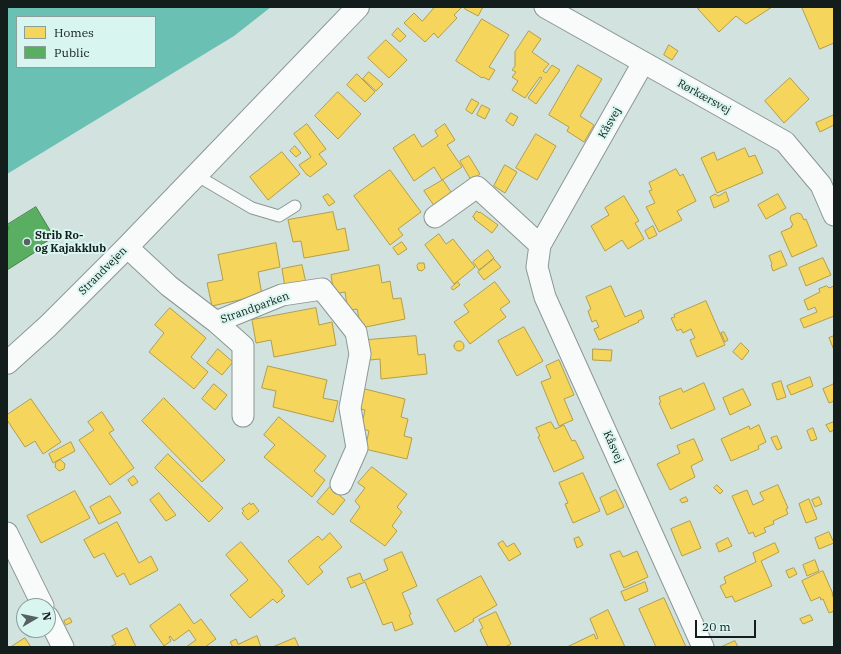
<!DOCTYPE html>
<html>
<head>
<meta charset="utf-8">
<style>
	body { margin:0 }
	#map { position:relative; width:841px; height:654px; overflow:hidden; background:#d2e2de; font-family:"IBM Plex Serif",serif }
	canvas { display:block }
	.frame { position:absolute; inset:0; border:8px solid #131d1b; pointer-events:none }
	.legend { position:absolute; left:16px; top:16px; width:140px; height:52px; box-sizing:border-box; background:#d9f5ef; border:1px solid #8a9f9a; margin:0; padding:5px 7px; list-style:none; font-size:12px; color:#131d1b }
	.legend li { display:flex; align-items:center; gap:8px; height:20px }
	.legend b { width:20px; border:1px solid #8a9f9a }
	.north { position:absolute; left:16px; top:598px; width:40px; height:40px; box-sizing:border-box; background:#d9f5ef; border:1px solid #8a9f9a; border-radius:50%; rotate:81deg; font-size:11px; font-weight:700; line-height:16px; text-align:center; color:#131d1b }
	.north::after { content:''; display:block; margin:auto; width:14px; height:18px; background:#56625f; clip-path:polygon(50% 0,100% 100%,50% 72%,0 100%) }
	.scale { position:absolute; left:695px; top:620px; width:61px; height:18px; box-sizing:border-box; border:2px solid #131d1b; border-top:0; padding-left:5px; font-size:12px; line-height:14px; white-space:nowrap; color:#131d1b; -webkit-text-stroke:3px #d9f5ef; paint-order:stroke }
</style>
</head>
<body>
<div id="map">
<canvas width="841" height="654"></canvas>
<div class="frame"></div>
<ul class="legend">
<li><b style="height:11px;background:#f6d55c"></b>Homes</li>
<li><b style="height:11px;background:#5aae61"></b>Public</li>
</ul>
<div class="north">N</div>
<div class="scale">20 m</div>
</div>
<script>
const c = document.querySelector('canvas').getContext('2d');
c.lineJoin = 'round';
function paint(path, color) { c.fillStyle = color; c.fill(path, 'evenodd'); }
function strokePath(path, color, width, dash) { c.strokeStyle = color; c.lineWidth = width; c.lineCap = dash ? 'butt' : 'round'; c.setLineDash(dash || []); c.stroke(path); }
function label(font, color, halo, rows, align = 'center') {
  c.font = font + ' "IBM Plex Serif",serif'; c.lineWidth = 4; c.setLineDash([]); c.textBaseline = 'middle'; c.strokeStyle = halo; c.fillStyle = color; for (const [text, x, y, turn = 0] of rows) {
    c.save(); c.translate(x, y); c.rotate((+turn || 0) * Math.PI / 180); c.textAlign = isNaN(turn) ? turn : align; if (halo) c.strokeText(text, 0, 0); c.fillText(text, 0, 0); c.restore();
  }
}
paint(new Path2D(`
	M7,7H271L234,36L7,174ZM17,17H155V67H17Z`), '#6ac0b3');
const homes = new Path2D(`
	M435,7H462L454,15L457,18L438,38L434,33L425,42L404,23L414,13L422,21Z
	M466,7H483L478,16L465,9Z
	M701,7H772L746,24L736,16L719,32L698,9Z
	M802,7H834V43L820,49Z
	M482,19L509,35L489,67L495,70L489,80L483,77L482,78L456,61Z
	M398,28L406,36L400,42L392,35Z
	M529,31L541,39L532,52L549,64L543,71L546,73L552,65L560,70L536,104L528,98L542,78L540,77L525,98L512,90L518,81L512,77L516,72L512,70L515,66V52Z
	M386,40L407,60L389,78L368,58Z
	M669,45L678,51L672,60L664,55Z
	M578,65L602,79L580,116L594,125L584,142L567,131L569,127L549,115Z
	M369,72L383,84L376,91L363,79Z
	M357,74L375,92L365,102L347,85Z
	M790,78L809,99L784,123L765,101Z
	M338,92L361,114L338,139L315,116Z
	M472,99L479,103L472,114L466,110Z
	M482,105L490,109L485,119L477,115Z
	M511,113L518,117L513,126L506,121Z
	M834,115V125L820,132L816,123Z
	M307,124L326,149L319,154L327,164L310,177L308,175H307L299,165L311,157L294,134Z
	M445,124L455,140L447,145L462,167L442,180L434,167L414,181L393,148L414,134L422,147L438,136L435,131Z
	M536,134L556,146L537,180L516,168Z
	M295,146L301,153L296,157L290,151Z
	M745,148L749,157L755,155L763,173L717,193L701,158L714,152L717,160Z
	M282,152L300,174L268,200L250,177Z
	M469,156L480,174L471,180L460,161Z
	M505,165L517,172L505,193L494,186Z
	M676,169L680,176L683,174L696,201L677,211L682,220L659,232L646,207L655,203L649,191L652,190L649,183Z
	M390,170L421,212L398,229L403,235L390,245L354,196Z
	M443,180L453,195L435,207L424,191Z
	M726,192L729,201L714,208L710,197L715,194L718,196Z
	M328,194L335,202L329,206L323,197Z
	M778,194L786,208L766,219L758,205Z
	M624,196L639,221L635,223L644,239L628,249L622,240L605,251L591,226L609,215L605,208Z
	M477,211L479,213L480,212L498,225L492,233L474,219L475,218L473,217Z
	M333,212L337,230L345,228L349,250L304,258L301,241L293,242L288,220Z
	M798,213L801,214L804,220L806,219L817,246L792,257L781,232L792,227L791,226L793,225L790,219L791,216Z
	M653,226L657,235L649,239L645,231Z
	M439,234L446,244L453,239L475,267L454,284L425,245Z
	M402,242L407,249L398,255L393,248Z
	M276,243L280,267L258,272L262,295L212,306L207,283L223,280L218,255Z
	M488,250L494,258L479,270L473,262Z
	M781,251L787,265L773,271L771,265L772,264L769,256Z
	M823,258L831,275L806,286L799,268Z
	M494,259L501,267L484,280L478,272Z
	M419,263H424L425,268L422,271L418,270L417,266Z
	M302,265L306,283L285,287L282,269Z
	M379,265L382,283L390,281L393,299L401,298L405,319L361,328L357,309L348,311L345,292L334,294L331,275Z
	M458,282L460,285L453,290L451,288Z
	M495,282L510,302L500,309L506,317L470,344L454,322L469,312L464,305Z
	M611,286L625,317L641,310L644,318L638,321L639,322L599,340L594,329L599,327L596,320L592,322L588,311L591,309L586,297Z
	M827,286L829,288L834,286V316L804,328L800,319L817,312L815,307L808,310L804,300L820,292L819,289Z
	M706,301L725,345L697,357L690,340L695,338L691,329L683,333L681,329L677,331L671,318L675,317L674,315Z
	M170,308L206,338L191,357L208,372L194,389L149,352L164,333L155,325Z
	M316,308L319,325L332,322L336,345L274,357L271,340L256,343L252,320Z
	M524,327L543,361L517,376L498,341Z
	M724,332L728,340L725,342L721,333Z
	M416,336L418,355L425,354L427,374L381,379L380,359L370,360L368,340Z
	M834,336V350L829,338Z
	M454 346a5 5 0 1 1 10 0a5 5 0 1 1-10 0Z
	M741,343L749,351L742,360L733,352Z
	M218,349L233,362L222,375L207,363Z
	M593,349L612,350L611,361L593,360Z
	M559,360L574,395L564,399L573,420L559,426L541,382L551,378L546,366Z
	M268,366L327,380L323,398L338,401L333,422L273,407L276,391L262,388Z
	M810,377L813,386L791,395L787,386Z
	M781,381L786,397L777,400L772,384Z
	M704,383L715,409L671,429L659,403L661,402L659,397L681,388L683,392Z
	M214,384L227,395L215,410L202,399Z
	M834,384V401L829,403L823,389Z
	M361,388L405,399L401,417L408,419L404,436L412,438L407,459L365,449L369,431L361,428L365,410L356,408Z
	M743,389L751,405L730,415L723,398Z
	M164,398L225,460L202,482L142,421Z
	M31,399L61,442L43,454L35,441L25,447L7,420V415Z
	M102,412L114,430L109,433L134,468L110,485L79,440L94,430L88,422Z
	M279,417L326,456L314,471L325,480L312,497L264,457L275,445L264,435Z
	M551,422L555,429L564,425L572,441L575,440L584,458L554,472L538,437L540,436L536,428Z
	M834,422V430L830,432L826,425Z
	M759,425L766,442L758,446L759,449L731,461L721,439L749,426L750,429Z
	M813,428L817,439L811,441L807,431Z
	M777,436L782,448L777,450L771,438Z
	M694,439L703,460L691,466L695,477L670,490L657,464L680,453L677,446Z
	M71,442L75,451L53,463L49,454Z
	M168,454L223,508L209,522L155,468Z
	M61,460L65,464L64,469L59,471L55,467L56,462Z
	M372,467L407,494L397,507L402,512L392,526L397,531L385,546L350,521L360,507L355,501L365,488L358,483Z
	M583,473L600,511L573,523L565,504L568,503L559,483Z
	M134,476L138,482L132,486L128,480Z
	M717,485L723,491L720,494L714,488Z
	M778,485L788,508L786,509L788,514L773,521L774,524L764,528L766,532L755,537L753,532L749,534L732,496L747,490L753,505L764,500L760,493Z
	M330,487L345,500L333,515L317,502Z
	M616,490L624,507L607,515L600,498Z
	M75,491L90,518L41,543L27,516Z
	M159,493L176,515L166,521L150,500Z
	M110,496L121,513L99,524L90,507Z
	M686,497L688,501L682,503L680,500Z
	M819,497L822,504L815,507L812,500Z
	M809,499L817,519L806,523L799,504Z
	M250,503L251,505L253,503L259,511L248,520L242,513L244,511L242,509Z
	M690,521L701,548L682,556L671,529Z
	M117,522L139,563L151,556L158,570L130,585L124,573L117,577L104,553L94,558L84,540Z
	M829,532L834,543L819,549L815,538Z
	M330,533L342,547L319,567L323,572L308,585L288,561L318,536L322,540Z
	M579,537L583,545L577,548L574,539Z
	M728,538L732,546L719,552L716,544Z
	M503,541L507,547L514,543L521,554L509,561L498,544Z
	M241,542L283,591L281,592L285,596L277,603L273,599L250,618L230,595L248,580L226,555Z
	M775,543L779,552L761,561L772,586L735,602L732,596L726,598L720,586L726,583L724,577L756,562L753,553Z
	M620,551L623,557L637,551L648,577L624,588L610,555Z
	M402,552L417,586L402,593L411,614L409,615L413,624L395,631L392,622L383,625L365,582L351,588L347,578L360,573L363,581L388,570L384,560Z
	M815,560L819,571L807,576L803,565Z
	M794,568L797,574L789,578L786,571Z
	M823,571L833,594H832L834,599V611L829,613L823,599L821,600L820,597L811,601L802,581Z
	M481,576L497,605L473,619L474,621L455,632L437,600Z
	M645,582L648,591L625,601L621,592Z
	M664,598L686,647H656L639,609Z
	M180,604L194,624L201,619L216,639L205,647H186L196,640L189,630L174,641L170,636L169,637L171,641L164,646L150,626Z
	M608,610L625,647H567L594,634L596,639L598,638L590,619Z
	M496,612L511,644L505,647H488L480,630L483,628L479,620Z
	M810,615L813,620L803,624L800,619Z
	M70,618L72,622L66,625L64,621Z
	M127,628L136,647H109L116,644L112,636Z
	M257,636L261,647H233L230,642L236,639L238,644Z
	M25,638L31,647H11Z
	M295,638L299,647H273Z
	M735,641L738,647H721Z`);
paint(homes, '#f6d55c');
strokePath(homes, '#b29e48', 1);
const public = new Path2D(`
	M36,207L54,237L39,246L40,249L7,270V230L9,229L7,225Z`);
paint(public, '#5aae61');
strokePath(public, '#45824c', 1);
const lane = new Path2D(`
	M196,175L252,208L279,216L295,206`);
const street = new Path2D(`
	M545,7L785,142L821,185L834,215
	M643,63L540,245L537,267L545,297L703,647
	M435,217L477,187L540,245
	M127,247L169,286L216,322L243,346V416
	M216,322L282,295L322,289L356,332L360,354L350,408L357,448L341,484
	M7,533L43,606
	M48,617L63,647`);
const secondary = new Path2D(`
	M7,363L48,326L127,247L358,7`);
strokePath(lane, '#8b9794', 13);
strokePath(street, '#8b9794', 23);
strokePath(secondary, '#8b9794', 24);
strokePath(lane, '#f8fbfa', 11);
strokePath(street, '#f8fbfa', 21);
strokePath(secondary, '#f8fbfa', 22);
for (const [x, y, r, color] of [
	[27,242,4,"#56625f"]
]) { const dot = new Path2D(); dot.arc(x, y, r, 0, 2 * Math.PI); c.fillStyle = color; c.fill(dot); strokePath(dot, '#d9f5ef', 1.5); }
label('11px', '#131d1b', '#d9f5ef', [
	["Rørkærsvej",704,97,29],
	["Kåsvej",610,123,-60],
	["Strandvejen",103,271,-45],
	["Strandparken",255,308,-20],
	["Kåsvej",613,447,66]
]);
label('bold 11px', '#131d1b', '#d9f5ef', [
	["Strib Ro-",35,236],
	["og Kajakklub",35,249]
], 'left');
</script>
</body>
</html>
